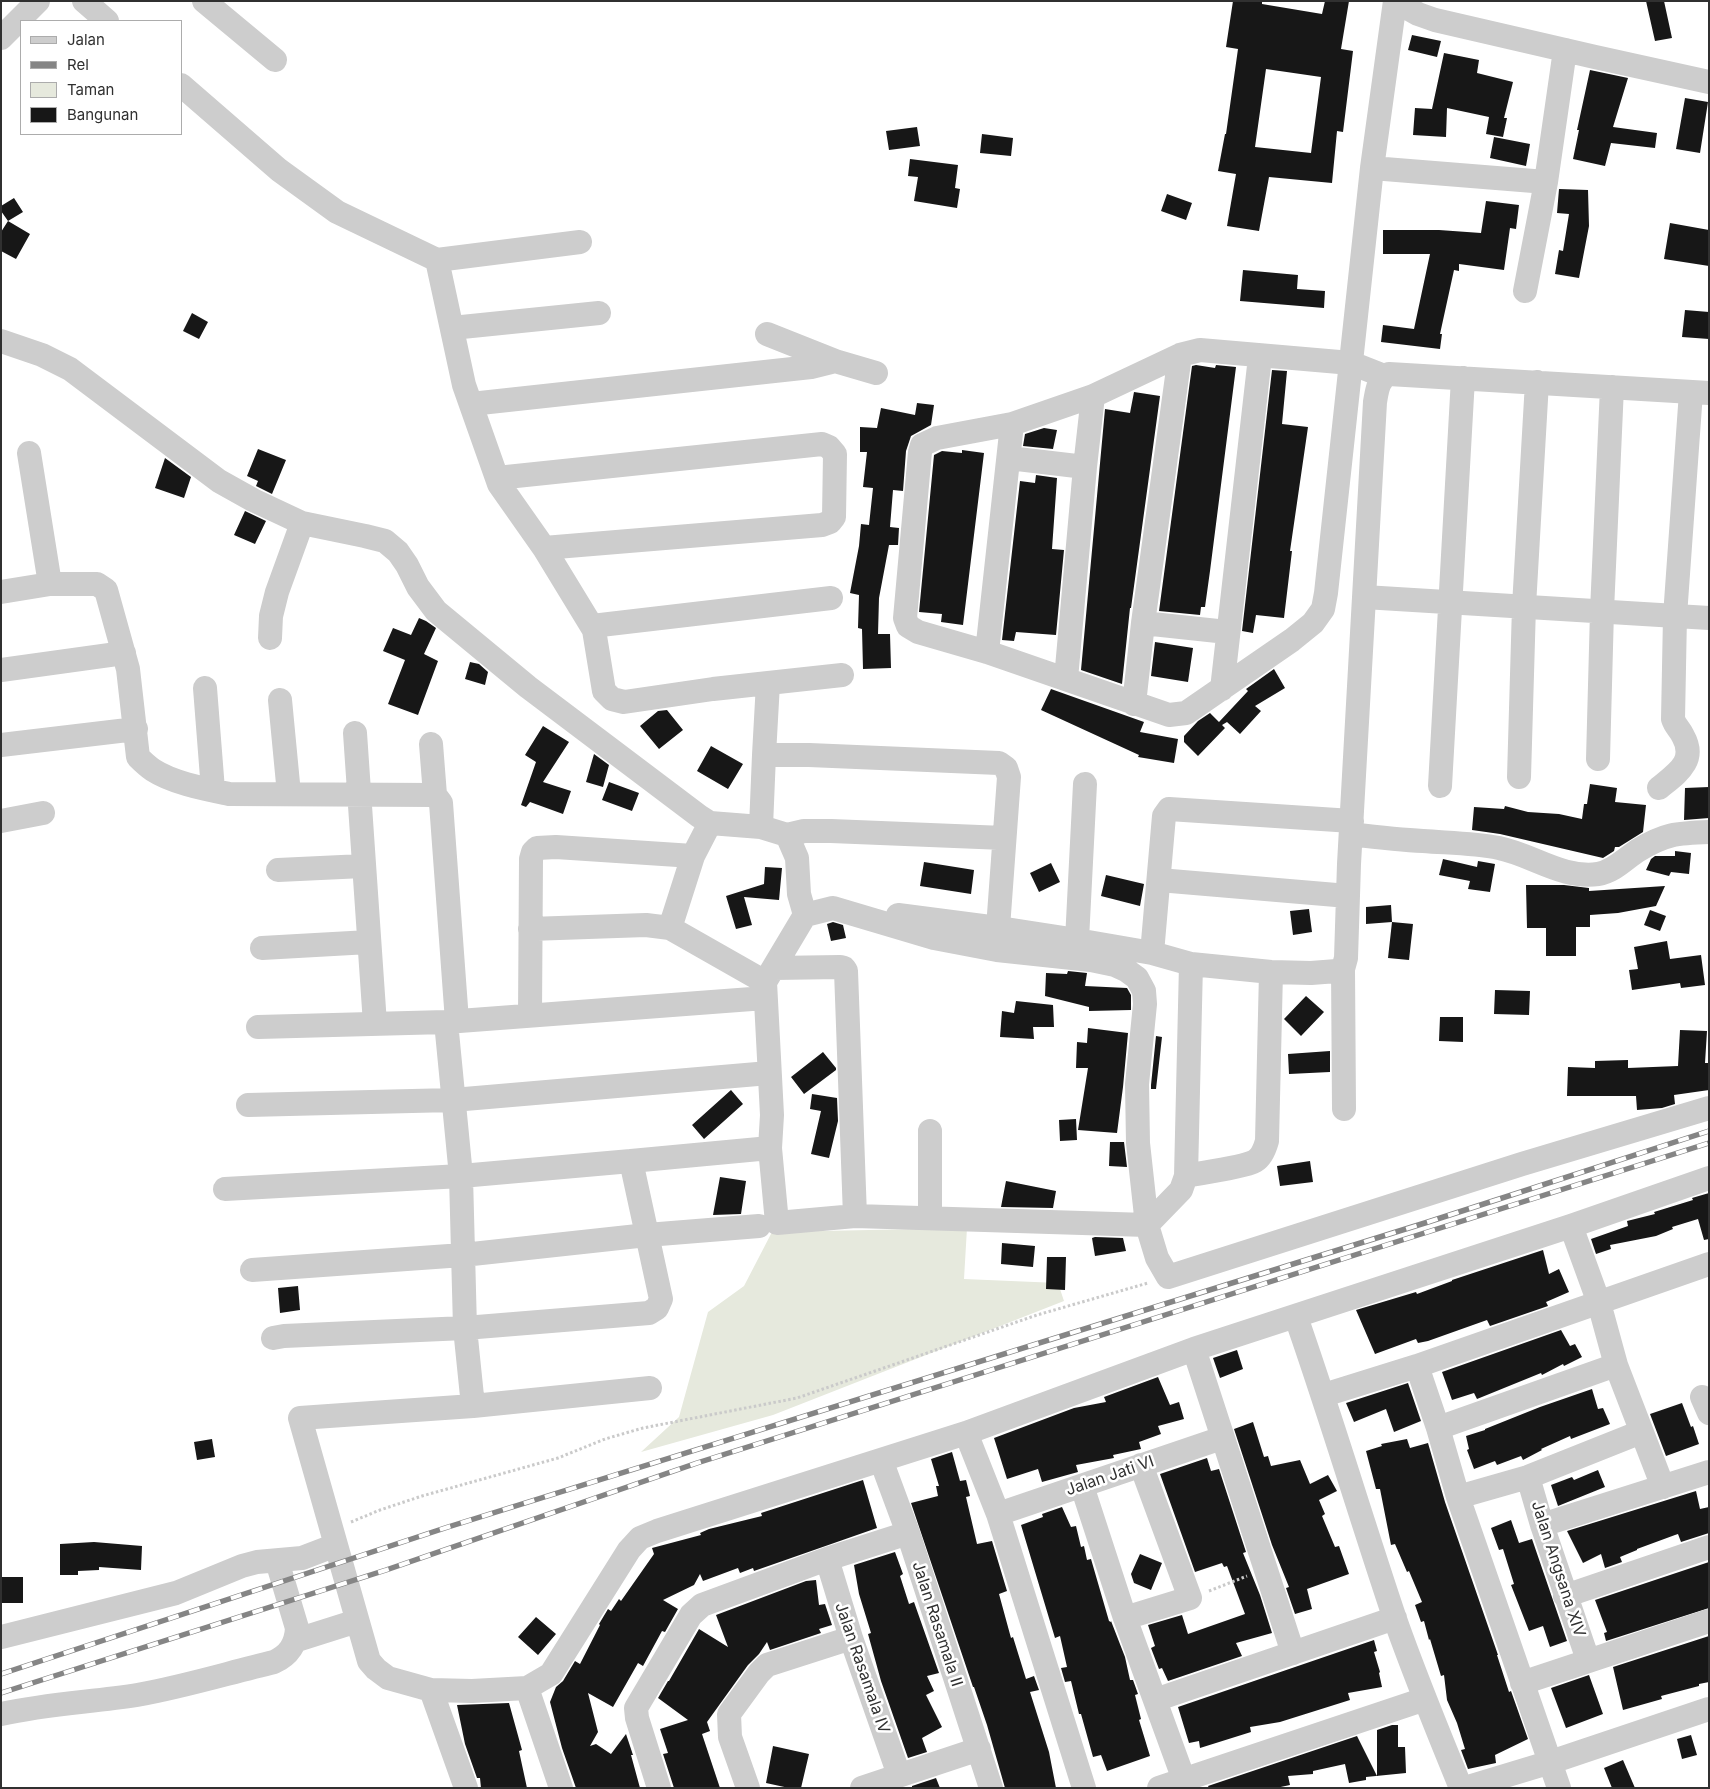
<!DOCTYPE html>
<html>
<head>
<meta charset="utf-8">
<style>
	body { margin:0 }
	#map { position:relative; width:1710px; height:1789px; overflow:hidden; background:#fff; font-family:Inter,sans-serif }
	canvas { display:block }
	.frame { position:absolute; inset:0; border:2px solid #303030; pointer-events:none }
	.legend { position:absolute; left:20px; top:20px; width:162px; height:115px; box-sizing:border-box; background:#fff; border:1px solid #acacac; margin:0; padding:6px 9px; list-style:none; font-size:15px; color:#303030 }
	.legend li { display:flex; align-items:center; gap:10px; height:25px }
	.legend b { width:25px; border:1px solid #acacac }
</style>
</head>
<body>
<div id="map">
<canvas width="1710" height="1789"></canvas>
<div class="frame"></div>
<ul class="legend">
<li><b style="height:6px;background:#cdcdcd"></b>Jalan</li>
<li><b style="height:6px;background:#858585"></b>Rel</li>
<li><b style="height:14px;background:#e6e9dd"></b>Taman</li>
<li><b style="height:14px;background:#171717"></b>Bangunan</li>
</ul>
</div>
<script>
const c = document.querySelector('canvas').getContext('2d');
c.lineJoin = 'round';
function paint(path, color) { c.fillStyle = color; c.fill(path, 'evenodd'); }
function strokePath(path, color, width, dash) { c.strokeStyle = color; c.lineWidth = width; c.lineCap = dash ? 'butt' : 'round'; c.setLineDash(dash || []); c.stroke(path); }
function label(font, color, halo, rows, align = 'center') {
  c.font = font + ' Inter,sans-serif'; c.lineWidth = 5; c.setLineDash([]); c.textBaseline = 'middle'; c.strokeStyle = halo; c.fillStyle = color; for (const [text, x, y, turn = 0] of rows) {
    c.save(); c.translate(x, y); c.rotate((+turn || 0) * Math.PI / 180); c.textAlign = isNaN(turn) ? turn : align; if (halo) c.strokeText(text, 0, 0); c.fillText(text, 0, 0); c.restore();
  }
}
paint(new Path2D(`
	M967,1228L964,1279L1058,1283L1064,1301L773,1415L641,1452L679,1417L708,1312L744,1286L772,1232Z`), '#e6e9dd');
paint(new Path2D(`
	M1233,1H1262V4L1322,14L1325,1H1349L1341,49L1353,51L1343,132L1337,131L1332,183L1269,177L1259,231L1227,226L1236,174L1218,171L1225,134H1226L1238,49L1226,47ZM1266,69L1321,77L1311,153L1255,147Z
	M1646,1H1664L1672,38L1655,41Z
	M1412,35L1441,41L1437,57L1408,50Z
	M1444,53L1479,60L1477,73L1513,82L1504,118H1507L1503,137L1486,134L1489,117L1447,108L1446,137L1413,135L1415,108L1432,109Z
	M1590,70L1628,78L1613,127L1657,133L1655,148L1611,143L1605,166L1573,159L1579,130H1577Z
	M1685,98L1708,102L1700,153L1676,149Z
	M917,127L920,146L889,150L886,131Z
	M982,134L1013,138L1011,156L980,153Z
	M1494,137L1530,144L1526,166L1490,158Z
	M910,159L958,165L955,188L960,189L957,208L914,201L918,177L908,176Z
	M1559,189L1588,190L1589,226L1579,278L1555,274L1559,250L1563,251L1569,214L1557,213Z
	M1167,194L1192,203L1186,220L1161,211Z
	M14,198L23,212L8,221L1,211V206Z
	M1486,201L1519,205L1516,229L1510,228L1504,270L1459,264V271L1454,270L1440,334H1442L1440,349L1381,342L1383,325L1414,329L1430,254H1383V230H1439L1481,233Z
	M8,221L30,234L16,259L1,251V232Z
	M1670,223L1709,230V266L1664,259Z
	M1243,270L1298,275L1297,289L1325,291L1324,308L1240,301Z
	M1685,310L1709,312V339L1682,337Z
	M192,313L208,322L199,339L183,331Z
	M1196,365L1215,368L1216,365L1236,367L1210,571L1205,607H1201L1200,615L1159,611L1192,366Z
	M1272,370L1287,371L1282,424L1308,427L1290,551H1292L1284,618L1256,615L1253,633L1242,631Z
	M1134,392L1160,396L1131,608H1130L1122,684L1081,670L1105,409L1130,413Z
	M917,403L934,405L931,425L911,436L906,451L903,491L893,490L890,527L899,528L898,545H889L879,598L878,634H890L891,668L863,669L862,629L858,628L859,595L850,593L859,546L861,524L869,525L873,488L863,487L867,452H860V427L877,428L881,408L915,415Z
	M1044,428L1057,430L1053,449L1023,446L1025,434Z
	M258,449L286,460L272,494L256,486L258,481L247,476Z
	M962,450L984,453L963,625L941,622L942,614L919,612L934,455L942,451L962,453Z
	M165,458L191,477L184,498L155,488Z
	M1036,475L1057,478L1052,549L1064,550L1056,635L1016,632L1014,641L1002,640L1020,481L1035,483Z
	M245,511L266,521L255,544L234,535Z
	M419,618L426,621L436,628L424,654L438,661L418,715L388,704L405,660L383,651L393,628L411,635Z
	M1155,642L1193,648L1188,682L1151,676Z
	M470,662L479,664L488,672L485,685L465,679Z
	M1274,669L1285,688L1255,706L1261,711L1240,734L1227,722L1222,725L1225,728L1198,756L1184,742V736L1198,721L1210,713L1219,722L1248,691L1246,689Z
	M1051,689L1144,722L1140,732L1178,739L1174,763L1138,757L1139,755L1041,710Z
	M667,710L683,730L659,749L640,726L658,711Z
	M543,726L569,742L543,782L571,791L563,814L530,802L526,807L521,805L536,762L525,755Z
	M711,746L743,764L728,789L697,771Z
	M594,754L609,765L603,787L586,782Z
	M609,782L639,793L632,811L602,800Z
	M1590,784L1617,788L1615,802L1646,805L1643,832L1619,847H1615L1614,851L1603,858L1500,834L1472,830L1474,807L1504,809L1505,806L1528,812L1559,814L1582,819L1584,804H1587Z
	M1709,787V818L1684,820L1685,788Z
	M1675,851L1691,853L1689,874L1671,872L1669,876L1646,870L1651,859L1655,856H1675Z
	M1443,859L1477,867L1478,861L1495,864L1490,892L1468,889L1470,881L1439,875Z
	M924,862L974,870L971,894L920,886Z
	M1051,863L1060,882L1039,892L1030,873Z
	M765,867L782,868L779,900L744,897L752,925L736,929L726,896L764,884Z
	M1106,875L1144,884L1140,906L1101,896Z
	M1526,885H1564L1589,888V891L1665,886L1656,906L1618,913L1590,915V927H1576V956H1546V928H1527Z
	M1391,905L1392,922L1366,924V907Z
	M1309,909L1312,932L1293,935L1290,911Z
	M1650,910L1666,916L1660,931L1644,925Z
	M833,922L843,925L846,938L831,941L827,924Z
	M1392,922L1413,924L1409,960L1388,958Z
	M1667,941L1670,959L1701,955L1705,985L1681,988L1680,983L1632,990L1629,970L1638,969L1634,947Z
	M1068,971L1087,973L1085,986L1127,988L1131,995V1010L1089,1011V1007L1045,996L1046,973L1067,974Z
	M1495,990L1530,991L1529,1015L1494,1014Z
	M1306,996L1324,1012L1301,1036L1284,1019Z
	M1016,1001L1053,1005L1054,1027H1033L1034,1039L1000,1037L1002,1011L1014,1013Z
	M1440,1017H1463V1042L1439,1041Z
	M1088,1028L1128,1033L1123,1087L1117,1133L1078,1130L1088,1068H1076L1077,1042L1087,1043Z
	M1680,1030L1707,1031L1705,1063H1709V1090L1674,1095L1675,1104L1662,1108L1637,1110L1636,1096H1567L1568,1067L1595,1068V1061L1628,1060V1068L1678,1066Z
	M1156,1036L1162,1037L1156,1089H1151V1085Z
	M1330,1051V1072L1289,1074L1288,1054Z
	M823,1052L836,1068V1070L804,1094L791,1077Z
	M731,1090L743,1104L704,1139L692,1125Z
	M812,1094L837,1098L838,1121L829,1158L811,1154L821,1111L810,1109Z
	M1076,1119L1077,1140L1060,1141L1059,1120Z
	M1110,1142H1124L1127,1167L1109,1166Z
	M1310,1161L1313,1182L1280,1186L1277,1166Z
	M720,1177L746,1181L741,1214L713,1215Z
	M1006,1181L1056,1191L1053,1208L1001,1207Z
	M1709,1193V1239L1704,1240L1698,1219L1672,1227L1673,1229L1656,1236L1610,1245L1611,1249L1596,1254L1591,1239L1628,1226L1627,1221L1655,1214L1654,1212L1693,1200L1692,1198Z
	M1095,1237L1123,1238L1126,1251L1095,1256L1092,1238Z
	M1002,1243L1035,1246L1033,1267L1001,1264Z
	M1543,1250L1549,1274L1559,1269L1569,1292L1546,1302L1548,1306L1490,1326L1487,1320L1428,1341L1418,1343L1416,1339L1375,1354L1356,1310L1416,1292L1417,1294L1452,1281V1280Z
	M1047,1257H1066L1065,1290L1046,1289Z
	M298,1286L300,1310L280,1313L278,1288Z
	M1561,1330L1570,1346L1575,1344L1582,1357L1564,1366L1563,1364L1542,1375L1541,1373L1477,1399L1474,1393L1452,1400L1442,1372Z
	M1237,1350L1243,1369L1220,1378L1213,1358Z
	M1158,1377L1170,1405L1179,1402L1184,1419L1158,1426L1161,1434L1139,1442L1141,1449L1113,1455L1114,1458L1076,1465L1078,1472L1042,1482L1038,1469L1007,1479L994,1438L1074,1408L1106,1402L1104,1397Z
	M1408,1383L1421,1421L1394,1432L1386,1409L1354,1422L1346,1403Z
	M1592,1389L1598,1409L1603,1408L1610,1424L1571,1439L1570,1436L1541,1449L1542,1450L1523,1460L1521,1456L1497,1465L1495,1461L1474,1469L1467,1450L1469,1449L1466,1436L1485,1430V1429L1540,1407Z
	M1682,1403L1691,1427L1693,1426L1699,1444L1666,1456L1650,1414Z
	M1253,1422L1264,1457L1268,1456L1271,1466L1300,1460L1310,1484L1328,1475L1337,1491L1319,1500L1325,1514L1322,1516L1335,1547L1339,1546L1349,1574L1307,1589L1312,1609L1295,1614L1286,1588L1289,1587L1272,1545L1234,1429Z
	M212,1439L215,1457L197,1460L194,1442Z
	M1407,1439L1410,1448L1428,1443L1445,1502L1498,1655H1497L1509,1692L1511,1691L1528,1739L1495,1755L1496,1763L1468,1769L1461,1750L1465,1749L1457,1723L1447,1700L1444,1675L1441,1676L1430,1639L1429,1640L1424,1621L1421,1622L1415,1605L1422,1602L1409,1571L1407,1572L1395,1544L1391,1545L1380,1489H1376L1366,1451L1382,1446L1381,1444Z
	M952,1452L960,1481L966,1480L970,1496L966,1497L977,1544L992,1541L1007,1591L999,1594L1011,1638L1013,1637L1026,1679L1034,1676L1039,1690L1030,1692L1049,1752L1056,1788H1005L987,1725L974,1687H973L911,1503L938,1496L936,1486H939L931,1459Z
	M1207,1458L1211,1471L1219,1469L1246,1552L1243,1553L1260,1595L1272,1633L1236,1643L1242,1656L1168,1681L1162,1668L1159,1669L1151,1648L1155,1646L1148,1625L1182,1615L1188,1634L1245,1614L1227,1566L1224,1567L1222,1563L1195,1572L1160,1474Z
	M1598,1470L1605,1487L1558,1506L1551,1485L1572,1477L1574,1480Z
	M863,1480L877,1528L754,1571L753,1568L740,1573L738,1568L703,1581L700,1574L694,1585L663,1600L678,1609L665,1632L662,1631L643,1666L638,1663L613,1707L588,1693L598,1732L590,1746L596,1744L611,1754L626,1734L633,1755H631L640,1788H576L562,1748L550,1702L556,1687L563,1681L575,1661L580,1664L600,1625L599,1624L608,1609L611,1611L619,1599L621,1601L654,1554L652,1548L701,1535L700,1533L709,1529L762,1516L761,1513Z
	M1696,1491L1700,1509L1709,1507V1533L1681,1542L1678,1534L1675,1535L1637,1549V1550L1620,1557L1622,1562L1605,1568L1601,1554L1583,1563L1567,1531Z
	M1062,1507L1071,1527L1076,1526L1081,1547L1084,1546L1087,1560L1091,1559L1109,1621L1111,1622V1621L1125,1657L1130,1680H1133L1138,1694L1135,1695L1141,1719L1139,1720L1150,1756L1107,1771L1101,1755L1093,1757L1081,1714H1079L1071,1681L1065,1682L1061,1668L1067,1667L1060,1636L1055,1638L1021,1525L1043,1517L1042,1514Z
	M1511,1520L1519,1543L1532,1539L1567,1641L1550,1647L1543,1626L1529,1631L1511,1585L1514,1584L1503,1549L1499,1550L1491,1528Z
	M94,1542L142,1546L141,1570L99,1567V1570L78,1571V1575H60V1544Z
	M895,1552L903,1574L900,1576L909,1604L914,1602L939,1673L927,1676L934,1691L926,1695L942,1727L922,1738L927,1752L908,1758L881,1681L868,1634L871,1633L859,1594L854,1565Z
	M1140,1554L1162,1563L1151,1590L1134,1583L1131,1574Z
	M1709,1562V1608L1606,1641L1604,1633L1607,1632L1595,1600Z
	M1,1577H23V1603H1Z
	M816,1580L819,1605L825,1604L832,1625L819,1629L821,1633L770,1650L767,1642L759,1654L748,1665L707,1722L710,1731L702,1734L720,1788H674L663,1754L668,1753L660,1729L688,1720L658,1698L668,1681H669L699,1629L728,1647L716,1615L806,1581Z
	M536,1617L556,1634L538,1655L518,1637Z
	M1709,1636V1682L1699,1684V1686L1661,1696L1662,1699L1623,1710L1613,1667Z
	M1374,1640L1377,1651L1374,1652L1380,1672L1379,1673L1382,1687L1348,1693L1350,1700L1280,1722L1250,1727L1251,1732L1200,1748L1199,1741L1189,1743L1178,1707Z
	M1589,1675L1603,1714L1566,1728L1551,1688Z
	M509,1703L522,1750L519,1751L527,1788H481L480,1778H477L465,1744L457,1705Z
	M1392,1725H1398V1747H1405L1406,1773L1366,1777V1780L1349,1783L1345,1764L1313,1771V1774L1288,1776L1290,1785L1276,1788H1209L1208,1786L1357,1736L1377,1776V1730Z
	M1691,1735L1697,1755L1682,1759L1677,1739Z
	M773,1746L809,1754L801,1788H789L766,1783Z
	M1623,1760L1635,1788H1612L1604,1768Z
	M936,1778L940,1788H912V1786Z`), '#171717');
strokePath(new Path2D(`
	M351,1522L380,1510L422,1496L558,1458L605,1439L643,1428L797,1398L1037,1315L1148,1283
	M1209,1591L1247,1576`), '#cacaca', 3, [2.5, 2.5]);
strokePath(new Path2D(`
	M84,1L107,21
	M204,1L275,60
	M1395,1L1418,14L1435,20L1595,57L1709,82
	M1,38L38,1
	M181,85L279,170L337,212L437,260
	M1372,168L1546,182
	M580,242L437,260L464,385L499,484L544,548L594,630L604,691L612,699L624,702L713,689L842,675
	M1525,291L1546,182L1565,50
	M452,328L599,313
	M1,341L42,355L70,369L219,481L253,500L302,523L365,536L385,541L398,552L407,565L418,587L436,611L528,687L699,816L710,823L761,827L787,835L797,858L799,894L805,915L833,908L934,938L997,950L1091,960L1115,965L1126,970L1137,978L1144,991L1145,1004L1137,1084L1138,1143L1147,1225L1157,1258L1168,1277L1522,1164L1709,1108
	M835,361L876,373
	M1384,376L1351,363L1200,350L1180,355L1093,396L1012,424L937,438L922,445L920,452L905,618L908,626L918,632L987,652L1169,715L1186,713L1292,640L1313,623L1323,609L1326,593L1372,168L1395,1
	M471,404L811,367L835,361L767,334
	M29,453L50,584
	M1009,458L1085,467
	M497,478L822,444L829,447L835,454L834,517L830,522L822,525L544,548
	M1,592L50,584H97L106,590L128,669L138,757C142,761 147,766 153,770C173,783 205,789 229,794L435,795L441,803L457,1021
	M1364,597L1709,618
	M1143,623L1227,632
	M592,626L831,598
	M270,638L271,616L277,592L302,523
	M987,652L1012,424
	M1,670L124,653
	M1066,679L1085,467L1093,396
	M205,688L213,790
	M1222,689L1260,357
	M280,700L289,794
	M1134,704L1143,623L1180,355
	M355,733L375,1024
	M431,744L435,795
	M1,745L136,729
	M764,755L768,683
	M1598,759L1602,611L1612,387
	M1519,777L1524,606L1537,382
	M1440,786L1463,378
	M1659,788C1677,773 1697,761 1683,736C1680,729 1675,726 1673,719L1675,616L1691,392
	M1,821L43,813
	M761,827L764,755H809L999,763L1006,768L1009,777L998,928
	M1351,834C1375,837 1399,840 1423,841C1449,843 1474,843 1499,848C1533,855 1562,879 1598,874C1613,872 1625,859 1637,851C1664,834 1677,833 1709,832
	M787,835L804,831H831L1004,838
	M278,870L363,866
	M1159,880L1348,896
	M805,915L765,982L772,1115L770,1148L777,1223L855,1216L1147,1225L1181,1190L1186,1176L1191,964
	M898,915L998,928L1077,940L1152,953L1191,964L1271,972L1311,973L1337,971L1343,969
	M670,928L693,856L710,823
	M530,929L646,925L670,928L765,982
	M1077,940L1085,784
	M262,948L369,942
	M1152,953L1164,816L1169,809L1352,821
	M774,968L840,967L844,968L846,971L855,1216
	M530,1015L531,859L533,852L537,848L556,847L693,856
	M446,1022L461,1176L465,1328L473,1406
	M258,1027L446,1022L765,998
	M248,1105L453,1100L769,1073
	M1344,1109L1343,969L1346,958L1349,864L1375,402C1377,391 1378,379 1389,374L1709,393
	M930,1131V1218
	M1186,1176C1200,1173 1245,1167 1255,1161C1262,1157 1265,1148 1267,1141L1271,972
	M225,1189L461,1176L631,1161
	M1571,1226L1599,1303L1616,1365L1663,1487
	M252,1270L463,1255L647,1235L759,1226
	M1296,1317C1331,1417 1361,1518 1395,1619C1415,1676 1438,1732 1461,1788
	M273,1338L284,1336L465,1328L649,1313L657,1308L661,1299L631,1161L770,1148
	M1194,1349L1293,1653
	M1417,1366L1438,1428L1458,1497L1559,1788
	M1324,1395L1417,1366L1709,1264
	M1702,1397L1709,1413
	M1438,1428L1616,1365
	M966,1433L998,1514L1084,1788
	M881,1460L908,1533L991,1788
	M1528,1477L1542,1525L1588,1660
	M1082,1486L1125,1618L1184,1780
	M1458,1497L1528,1477L1641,1432
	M998,1514L1222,1438
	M1542,1525L1709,1472
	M336,1545L300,1418L473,1406L650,1388
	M827,1559L851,1638L899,1775
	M1565,1596L1709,1547
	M1125,1618L1190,1598L1141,1465
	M1,1637L176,1593L242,1566L257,1562L302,1558L336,1545L369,1661L376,1669L388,1678L431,1690L472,1691L527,1688L551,1674L629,1550L640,1538L657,1531L966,1433L1194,1349L1571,1226L1709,1178
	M297,1640L357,1621
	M1522,1683L1709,1621
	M527,1688L561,1788
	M431,1690L466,1788
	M1155,1700L1395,1618
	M1,1714C46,1704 92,1702 137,1695C183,1687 228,1673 274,1662C289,1655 296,1645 297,1628L277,1561
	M659,1788L637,1718L636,1708L691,1615L702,1605L827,1559L908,1533
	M748,1788L730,1737L729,1714L759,1673L767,1665L851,1638
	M862,1788L979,1749
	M1159,1788L1425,1699
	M1465,1788L1551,1762L1709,1709`), '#cdcdcd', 24);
const rail = new Path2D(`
	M1,1674L448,1527L1428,1222L1709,1131
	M1,1693L386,1570L697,1463L1709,1143`);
strokePath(rail, '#858585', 5.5);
strokePath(rail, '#fff', 4, [11]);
label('16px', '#303030', '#fff', [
	["Jalan Jati VI",1110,1476,-19],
	["Jalan Angsana XIV",1558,1569,72],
	["Jalan Rasamala II",937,1624,72],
	["Jalan Rasamala IV",862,1668,71]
]);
</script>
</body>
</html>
